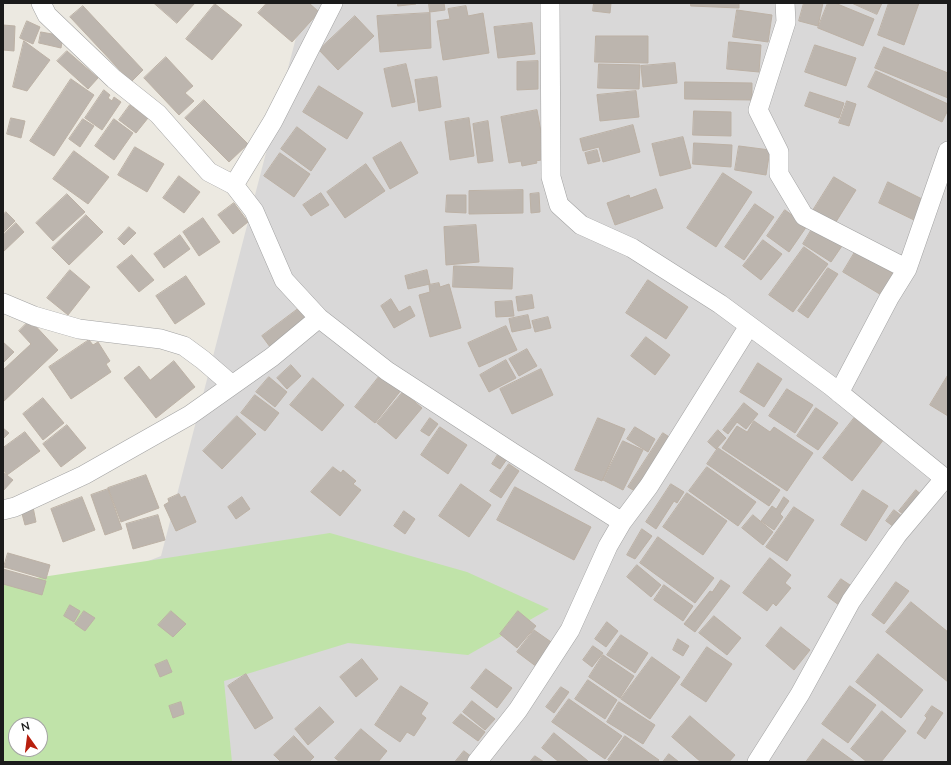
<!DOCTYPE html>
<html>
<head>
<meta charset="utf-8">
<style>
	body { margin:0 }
	#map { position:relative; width:951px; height:765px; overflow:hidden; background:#ece9e1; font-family:Lato,sans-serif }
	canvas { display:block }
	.frame { position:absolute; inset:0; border:4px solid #1b1b1b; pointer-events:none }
	.north { position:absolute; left:8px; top:717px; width:40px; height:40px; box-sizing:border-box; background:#fff; border:1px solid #a4a4a4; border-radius:50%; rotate:346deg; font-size:11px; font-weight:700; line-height:16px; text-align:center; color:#1b1b1b }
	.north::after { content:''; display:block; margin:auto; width:14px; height:18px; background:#b81f0e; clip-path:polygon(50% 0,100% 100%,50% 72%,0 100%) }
</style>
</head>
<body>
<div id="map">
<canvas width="951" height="765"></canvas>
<div class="frame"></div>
<div class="north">N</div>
</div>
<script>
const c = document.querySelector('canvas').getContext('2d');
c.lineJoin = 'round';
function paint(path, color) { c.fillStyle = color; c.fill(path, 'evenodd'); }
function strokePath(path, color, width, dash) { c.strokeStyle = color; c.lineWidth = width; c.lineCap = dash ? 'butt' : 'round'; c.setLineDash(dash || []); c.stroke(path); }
paint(new Path2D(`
	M305,3H948V762H3V618L161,556ZM16,725H40V749H16Z`), '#d9d8d8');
paint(new Path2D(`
	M330,533L467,572L549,609L468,655L348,643L224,681L232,762H3V583ZM16,725H40V749H16Z`), '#c0e3a9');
const building = new Path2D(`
	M154,3H195L177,23Z
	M267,3H309L319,12L292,42L258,13Z
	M398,3H415L416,4L398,6Z
	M429,3H444L445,10L430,12Z
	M594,3H611L610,13L593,11Z
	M691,3H739V8L691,6Z
	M804,3H823L818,26L799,21Z
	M828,3H835L874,19L863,46L818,28Z
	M852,3H882L877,14Z
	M889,3H919L904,45L878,35Z
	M215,4L242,25L212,60L186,39Z
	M83,6L143,70L131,82L70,17Z
	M466,6L468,16L483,13L489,53L443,60L437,21L450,19L448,9Z
	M737,10L772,15L768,42L733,37Z
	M430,13L431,48L380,52L377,16Z
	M355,16L374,36L338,70L319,50Z
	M27,21L40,27L33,44L20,38Z
	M532,23L535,54L498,58L494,27Z
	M3,25L15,26L14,51L3,50Z
	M41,32L63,36L61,48L39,43Z
	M596,36H648V63L595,62Z
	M24,41L50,60L27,91L13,87Z
	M729,42L761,45L759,72L727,69Z
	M815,45L856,58L846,86L805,72Z
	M884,47L948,73V98L875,68Z
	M67,51L98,78L88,89L57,61Z
	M166,57L193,86L185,93L194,101L179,115L144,78Z
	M538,61V89L517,90V62Z
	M675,63L677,83L643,87L641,66Z
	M406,64L415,102L392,107L384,69Z
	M599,64L640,65L639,89L598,88Z
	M876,71L948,104V110L942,122L868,87Z
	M437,77L441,107L419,111L415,80Z
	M71,79L94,95L54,156L30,141Z
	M685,82L752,83V100L685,99Z
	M319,86L363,113L347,139L303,112Z
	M104,90L110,95L108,98L112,101L114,97L121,102L102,130L85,118Z
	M636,91L639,117L600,121L597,95Z
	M810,92L844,103L839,118L805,106Z
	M204,100L248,144L229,162L185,118Z
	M847,101L856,104L849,126L839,123Z
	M130,105L148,118L136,133L119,120Z
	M537,110L546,159L536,161L537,163L522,166L521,161L509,163L501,117Z
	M694,111L731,112V136L693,135Z
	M11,118L25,121L21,138L7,134Z
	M469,118L474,156L450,160L445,122Z
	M83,119L94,126L80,147L69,139Z
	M114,119L133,133L114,160L95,146Z
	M488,121L493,161L478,163L473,124Z
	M633,125L640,152L603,162L599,147L583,151L580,139Z
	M297,127L326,149L311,171L281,149Z
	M683,137L691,168L660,176L652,144Z
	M401,142L418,173L390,189L373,158Z
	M694,143L732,145L731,167L693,164Z
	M739,146L770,150L766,175L735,170Z
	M135,147L164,164L147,192L118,175Z
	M597,150L600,161L588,164L585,153Z
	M74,151L109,177L88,204L53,179Z
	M280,153L310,174L294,197L264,176Z
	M366,164L385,191L345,218L327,192Z
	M723,173L752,192L716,247L687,228Z
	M179,176L200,192L184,213L163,198Z
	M834,177L856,190L834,225L812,212Z
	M888,182L924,200L914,220L879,203Z
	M656,189L663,208L615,225L607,203L629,195L630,198Z
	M523,190V213L469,214V191Z
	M321,193L329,205L311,216L303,205Z
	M539,193L540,212L531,213L530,194Z
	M67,194L85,212L53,241L36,223Z
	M447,195H466V213L446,212Z
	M234,203L248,222L233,234L218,215Z
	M755,204L774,217L744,260L725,247Z
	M785,210L807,226L789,252L767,236Z
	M6,212L15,221L3,233V215Z
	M86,215L103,232L69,265L52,248Z
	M203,218L220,242L199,256L183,232Z
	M16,223L24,232L3,252V235Z
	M815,224L844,243L831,262L803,244Z
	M476,225L479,262L446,265L444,227Z
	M129,227L136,233L124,245L118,239Z
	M180,235L190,249L164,268L154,254Z
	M763,240L782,254L761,280L743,266Z
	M804,247L828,264L793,312L769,295Z
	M855,252L896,275L883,296L843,272Z
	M132,255L154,280L139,292L117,267Z
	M454,266L513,268L512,289L453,287Z
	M828,268L838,274L808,318L798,311Z
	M70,270L90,287L68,315L47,298Z
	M427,270L430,284L408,289L405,276Z
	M186,276L205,304L175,324L156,296Z
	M648,280L688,307L666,339L626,313Z
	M439,283L440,287L449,284L461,328L430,337L419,295L430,292L429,285Z
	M532,295L534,308L518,311L516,297Z
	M391,299L399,312L410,306L415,316L394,328L381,306Z
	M512,301L514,316L496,317L495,302Z
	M302,306L313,321L273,351L262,336Z
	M528,315L531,328L512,332L509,319Z
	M548,317L551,328L535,332L532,321Z
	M30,320L58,350L3,402V370L31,344L19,331Z
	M506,326L517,350L479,367L468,343Z
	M646,337L670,355L655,375L631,356Z
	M89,340L93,345L98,342L110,361L106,364L111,372L71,399L49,367Z
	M3,342L14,352L3,363Z
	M527,349L537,366L519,376L509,359Z
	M506,360L516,378L489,392L480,375Z
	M174,361L195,387L156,418L124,378L139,366L150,380Z
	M758,363L782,379L764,407L740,392Z
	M291,365L301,376L287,389L277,378Z
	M541,369L553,395L512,414L500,389Z
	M382,373L402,389L375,423L355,407Z
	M948,375V416L930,405Z
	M269,377L287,392L275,407L256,392Z
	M313,378L344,405L322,431L290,405Z
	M787,389L813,405L795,433L769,416Z
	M403,392L422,408L396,439L377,423Z
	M255,395L279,413L265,431L241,413Z
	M43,398L64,423L43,440L23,414Z
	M744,403L758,414L746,429L737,422L728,434L723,430Z
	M816,408L838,423L818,450L797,436Z
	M237,416L256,434L222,469L203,451Z
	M855,417L884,439L852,481L823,458Z
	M430,418L438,424L429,436L421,431Z
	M598,418L625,429L602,481L575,470Z
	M754,421L770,432L774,427L813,453L787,491L722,448L737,426L747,432Z
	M67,425L86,448L61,467L43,444Z
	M440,427L467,445L448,474L421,455Z
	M635,427L655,439L648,452L627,439Z
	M3,428L9,433L3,439Z
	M718,430L726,438L716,449L708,442Z
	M25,432L40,451L7,475L3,469V448Z
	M663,433L674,440L640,494L628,487Z
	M623,441L643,450L623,490L603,480Z
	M718,448L780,490L769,506L707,464Z
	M501,450L509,456L500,469L492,464Z
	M509,464L519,471L501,498L490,491Z
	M333,467L341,473L343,470L356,481L353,484L361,490L340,516L311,492Z
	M707,467L756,502L738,526L689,491Z
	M3,472L13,480L3,491Z
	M146,475L159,508L121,522L108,488Z
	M461,484L491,505L469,537L439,516Z
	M671,484L684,492L677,503L674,501L656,529L646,522Z
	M515,487L591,527L574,560L497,520Z
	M108,489L122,529L105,535L91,495Z
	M863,490L888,506L866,541L841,525Z
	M916,490L924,497L908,518L899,511Z
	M687,493L727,521L703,555L663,527Z
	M179,494L181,498L185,496L196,522L176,531L164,505L169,502L168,499Z
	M82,497L95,530L63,542L51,509Z
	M242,497L250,509L236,519L228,507Z
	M784,497L789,501L780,514L783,517L774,530L761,521L772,506L776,509Z
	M33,507L36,522L25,525L21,510Z
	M794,507L814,520L787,561L766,547Z
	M894,510L906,519L898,530L886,521Z
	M404,511L415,519L405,534L394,526Z
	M158,515L165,540L133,549L126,524Z
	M753,515L773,532L763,545L742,528Z
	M642,529L652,536L635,559L627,555Z
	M658,537L714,578L695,603L640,563Z
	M8,553L50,565L46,579L4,567Z
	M770,558L791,575L785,583L791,588L776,606L773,603L767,611L743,593Z
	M637,565L661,585L651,597L627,577Z
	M3,569L46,581L42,595L3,584Z
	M841,579L856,589L843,608L828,597Z
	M721,580L730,586L695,632L684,624L710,591L712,592Z
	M896,582L909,591L884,624L872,615Z
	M664,585L693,606L683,621L654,600Z
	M911,602L948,632V682L886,632Z
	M70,605L80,611L74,622L64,616Z
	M84,611L95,618L85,631L75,624Z
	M171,611L186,624L173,637L158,625Z
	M518,611L536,626L517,648L500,634Z
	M714,616L741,638L727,655L699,633Z
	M607,622L618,631L606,647L595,639Z
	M781,627L810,650L794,670L766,646Z
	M534,630L554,644L537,667L517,652Z
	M621,635L648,653L635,673L607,655Z
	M678,639L689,646L683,656L673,650Z
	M593,646L603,653L592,667L583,660Z
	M707,647L732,664L706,702L681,685Z
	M878,654L923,690L901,718L856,682Z
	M603,655L634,676L620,698L589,677Z
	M652,657L680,677L650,719L621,699Z
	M362,659L378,679L356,697L340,677Z
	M167,660L172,672L160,677L155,665Z
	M486,669L512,688L497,708L471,688Z
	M246,674L273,718L255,729L228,686Z
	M588,680L617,700L605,719L575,699Z
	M401,686L428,703L421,714L426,718L414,736L407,732L400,742L375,725Z
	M850,686L876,705L848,743L822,724Z
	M561,687L569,692L554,713L546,707Z
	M569,699L622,736L605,759L552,722Z
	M472,701L495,719L485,730L463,712Z
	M181,702L184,714L173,718L169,706Z
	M619,702L655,725L643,744L607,722Z
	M932,706L943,713L925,739L917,733L927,718L925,716Z
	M320,707L334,722L308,745L295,729Z
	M882,711L906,731L881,762H867L851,749Z
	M461,714L485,732L478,741L453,723Z
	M690,716L735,755L729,762H701L672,737Z
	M361,729L387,751L378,762H340L335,758Z
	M554,733L588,761L587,762H559L542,748Z
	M294,736L314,757L309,762H281L274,755Z
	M625,736L659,760L657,762H610L608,760Z
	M823,739L855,762H806Z
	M464,751L476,760L474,762H455Z
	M669,754L679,762H663Z
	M535,756L544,762H530Z`);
paint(building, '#bcb5ae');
strokePath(building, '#bcb1a5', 1);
const street = new Path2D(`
	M41,3L47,15L114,79L158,114L209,172L234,185L254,211L284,280L319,318L387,371L513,453L622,522
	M550,3L551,177L559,205L581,225L632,248L720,304L831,386L948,481
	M785,3L786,22L758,110L779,152V174L804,216L907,269
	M234,185L273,121L333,3
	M3,303L34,316L79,329L161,339L184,346L203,360L232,385
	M839,393L889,298L907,269L948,151
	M3,510L15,507L84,475L190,415L272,357L319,318
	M477,762L518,710L570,630L608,546L622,522L649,486L749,326
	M757,762L800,694L851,601L897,535L944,479`);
strokePath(street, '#a2a2a2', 20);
strokePath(street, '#fff', 19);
</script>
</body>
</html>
